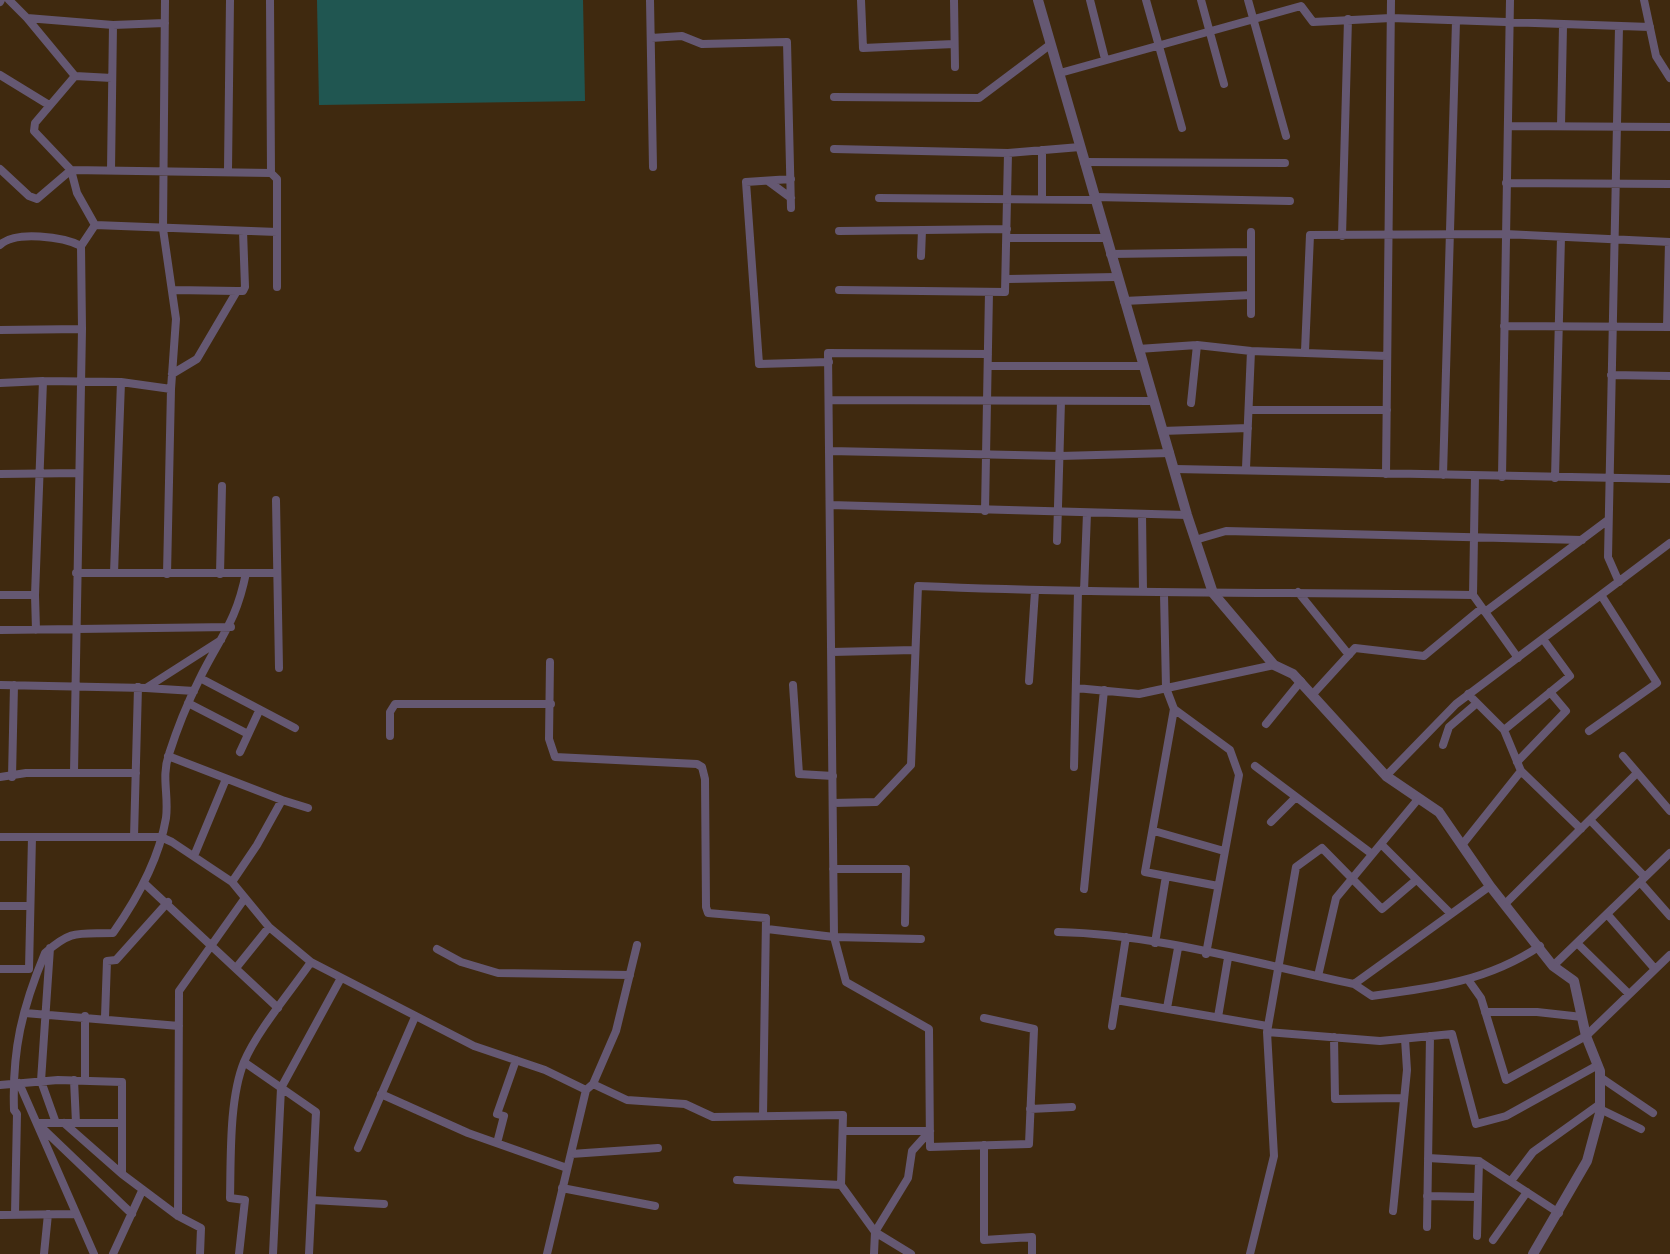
<!DOCTYPE html>
<html>
<head>
<meta charset="utf-8">
<style>
	body { margin:0 }
	canvas { display:block; background:#3f290f }
</style>
</head>
<body>
<canvas width="1670" height="1254"></canvas>
<script>
const c = document.querySelector('canvas').getContext('2d');
c.lineJoin = 'round';
function paint(path, color) { c.fillStyle = color; c.fill(path, 'evenodd'); }
function strokePath(path, color, width, dash) { c.strokeStyle = color; c.lineWidth = width; c.lineCap = dash ? 'butt' : 'round'; c.setLineDash(dash || []); c.stroke(path); }
paint(new Path2D(`
	M317,0H583L585,101L319,105Z`), '#205651');
strokePath(new Path2D(`
	M9,0L27,18
	M165,0L163,229L176,319L171,389L167,574
	M650,0L653,167
	M861,0L863,48L954,44
	M954,0L955,67
	M1090,0L1105,59
	M1146,0L1182,128
	M1201,0L1224,84
	M1248,0L1286,136
	M1644,0L1656,56L1670,78
	M0,2L1,0
	M1619,27L1608,557L1619,582
	M651,38L682,36L702,44L787,42L791,208
	M1060,73L1301,6L1313,22L1391,18L1650,27
	M0,75L49,105
	M75,76L27,18L113,25
	M112,78L75,76L35,123L34,131L71,170L271,173
	M834,97L979,98L1051,44
	M1508,126L1670,127
	M1561,126L1563,26
	M834,149L1008,153L1080,147
	M1042,150V199
	M1084,162L1285,163
	M0,169L29,196L37,199L71,170L77,193L95,225
	M111,170L113,25L165,23
	M228,170L230,0
	M791,179L746,182L759,364L829,362
	M768,181L791,198
	M1506,183L1670,184
	M1094,197L1290,201
	M879,198L1096,200
	M839,231L1007,229
	M277,232V287
	M1251,232V314
	M1342,236L1348,19
	M1007,238H1106
	M0,245C15,230 64,237 81,246
	M1110,254L1251,252
	M921,256L922,230
	M1008,279L1116,277
	M839,290L1005,292L1008,153
	M237,291H243L245,287L243,231
	M1124,301L1251,295
	M1504,326L1670,327
	M1667,327L1669,242
	M0,330L82,329
	M1138,349L1197,345L1251,351L1387,356
	M1305,351L1310,235L1505,234L1670,242
	M989,366H1143
	M172,374L197,359L237,291L174,290
	M1611,375L1670,376
	M0,383L43,381
	M830,400L1153,401
	M1191,403L1197,345
	M1249,410H1387
	M1162,431L1248,428
	M830,451L1060,456L1170,453
	M1246,468L1251,351
	M1175,469L1670,479
	M0,474L79,473
	M1386,474L1391,0
	M1443,475L1456,21
	M1502,477L1510,0
	M1555,478L1561,237
	M276,500L279,668
	M830,505L1187,515
	M985,511L989,292
	M1142,514L1143,592
	M1195,540L1226,531L1582,540
	M1057,541L1061,401
	M76,573H277
	M114,573L121,382
	M220,574L222,486
	M1084,591L1087,513
	M1298,592L1349,655
	M1164,594L1166,688L1174,709L1145,872L1218,886
	M0,595H35L43,381L121,382L171,389
	M35,595L36,630
	M1473,595L1518,658
	M1485,612L1608,520
	M0,630L231,627
	M832,652L914,650
	M550,662L549,739L555,757L697,764L702,767L705,779L706,907L708,913L766,918L763,1116
	M200,678L295,728
	M1029,681L1035,591
	M0,685L146,688L221,640
	M793,685L799,774L833,776
	M146,688L194,691
	M1076,688L1139,694L1274,665
	M1313,694L1355,648L1424,656L1482,608
	M188,703L248,734
	M1174,709L1230,750L1239,775L1206,954
	M1266,724L1301,681
	M1504,730L1570,676L1543,639
	M1589,731L1657,683L1601,595
	M390,736V712L395,704H551
	M1443,745L1449,727L1477,703
	M240,752L259,711
	M168,756L282,800L257,845L232,882
	M1623,756L1670,811
	M1517,762L1566,711L1550,692
	M1255,766L1372,854
	M1074,767L1078,591
	M1521,771L1581,829
	M74,772L82,329L81,246L95,225L277,232V179L271,173L270,0
	M1386,776L1456,704L1670,543
	M0,777L26,773H136
	M12,777L14,685
	M282,800L308,808
	M833,803L876,802L911,765L918,586C1103,594 1288,592 1473,595L1475,476
	M1590,820L1645,877
	M1271,822L1296,797
	M1154,831L1224,851
	M0,837H161L172,842L232,882L269,927L311,962L474,1046L545,1070L586,1090L593,1084L627,1100L685,1104L713,1117L843,1115L841,1185L875,1232L911,1254
	M134,837L138,687
	M1381,844L1451,914
	M1462,845L1521,771L1504,730L1468,694
	M194,856L226,779
	M833,869H906L905,923
	M1640,882L1670,916
	M144,883L278,1008
	M1084,889L1104,690
	M1505,904L1637,773
	M0,906H30
	M1607,914L1655,969
	M767,929L834,937L921,939
	M1058,932C1157,934 1257,964 1354,984L1372,996C1433,988 1488,981 1540,946
	M1155,943L1166,876
	M1577,943L1629,994
	M50,948L41,1081L56,1123
	M437,949L461,962L498,973L630,975
	M1553,966L1670,853
	M236,968L269,927
	M0,969H29L32,837
	M1318,976L1336,898L1419,798
	M1469,981L1481,998L1506,1080L1586,1036L1670,955
	M1354,984L1490,886
	M1116,1000L1267,1026
	M1167,1008L1178,948
	M1485,1012H1537L1582,1017
	M25,1013L179,1026
	M105,1017L107,961L116,960L168,902
	M1218,1017L1228,958
	M984,1018L1034,1029L1029,1144L930,1147L929,1029L846,982L834,937L828,353L988,354
	M1112,1026L1126,937
	M1267,1032L1380,1041L1452,1034L1476,1124L1506,1116L1598,1065
	M1334,1037L1335,1099L1403,1098
	M244,1062L316,1112L309,1254
	M1600,1077L1653,1113
	M74,1080L76,1123
	M85,1081V1016
	M19,1083L94,1254
	M593,1084L616,1031L637,945
	M0,1085L58,1080L122,1082V1174L178,1216L201,1228L200,1254
	M381,1094L468,1133L567,1168
	M1030,1109L1072,1107
	M1600,1109L1641,1129
	M37,1123H122
	M64,1123L122,1174
	M40,1126L132,1214
	M843,1131H930
	M497,1143L504,1116L497,1114L516,1060
	M984,1145V1240L1032,1237V1254
	M358,1148L415,1017
	M571,1154L658,1148
	M1428,1158L1479,1161L1559,1213
	M737,1180L841,1185
	M1511,1181L1533,1152L1600,1104
	M562,1188L655,1206
	M1427,1196L1478,1197
	M312,1200L384,1204
	M1393,1211L1407,1070L1405,1039
	M15,1214L17,1114L14,1110C12,1050 22,1008 45,953C72,929 78,934 113,933C137,899 159,860 166,818C169,795 161,777 169,754C177,729 187,704 199,680C220,637 236,623 246,573
	M0,1215L76,1214
	M178,1216L179,991L245,898
	M1427,1227L1430,1036
	M1477,1236L1479,1161
	M1493,1240L1527,1192
	M44,1254L48,1214
	M113,1254L142,1191
	M239,1254L245,1200L230,1198C231,1158 229,1099 244,1062C257,1031 291,991 311,962
	M273,1254L281,1088L341,978
	M547,1254L586,1090
	M874,1254L875,1232L908,1178L912,1151L930,1131
	M1250,1254L1274,1156L1267,1032L1296,867L1322,848L1382,909L1416,880`), '#655872', 8);
strokePath(new Path2D(`
	M1038,0L1187,515L1213,593L1274,665L1293,674L1386,776L1439,812L1490,886L1553,966L1574,981L1586,1036L1600,1071V1113L1587,1161L1533,1254`), '#655872', 10);
</script>
</body>
</html>
